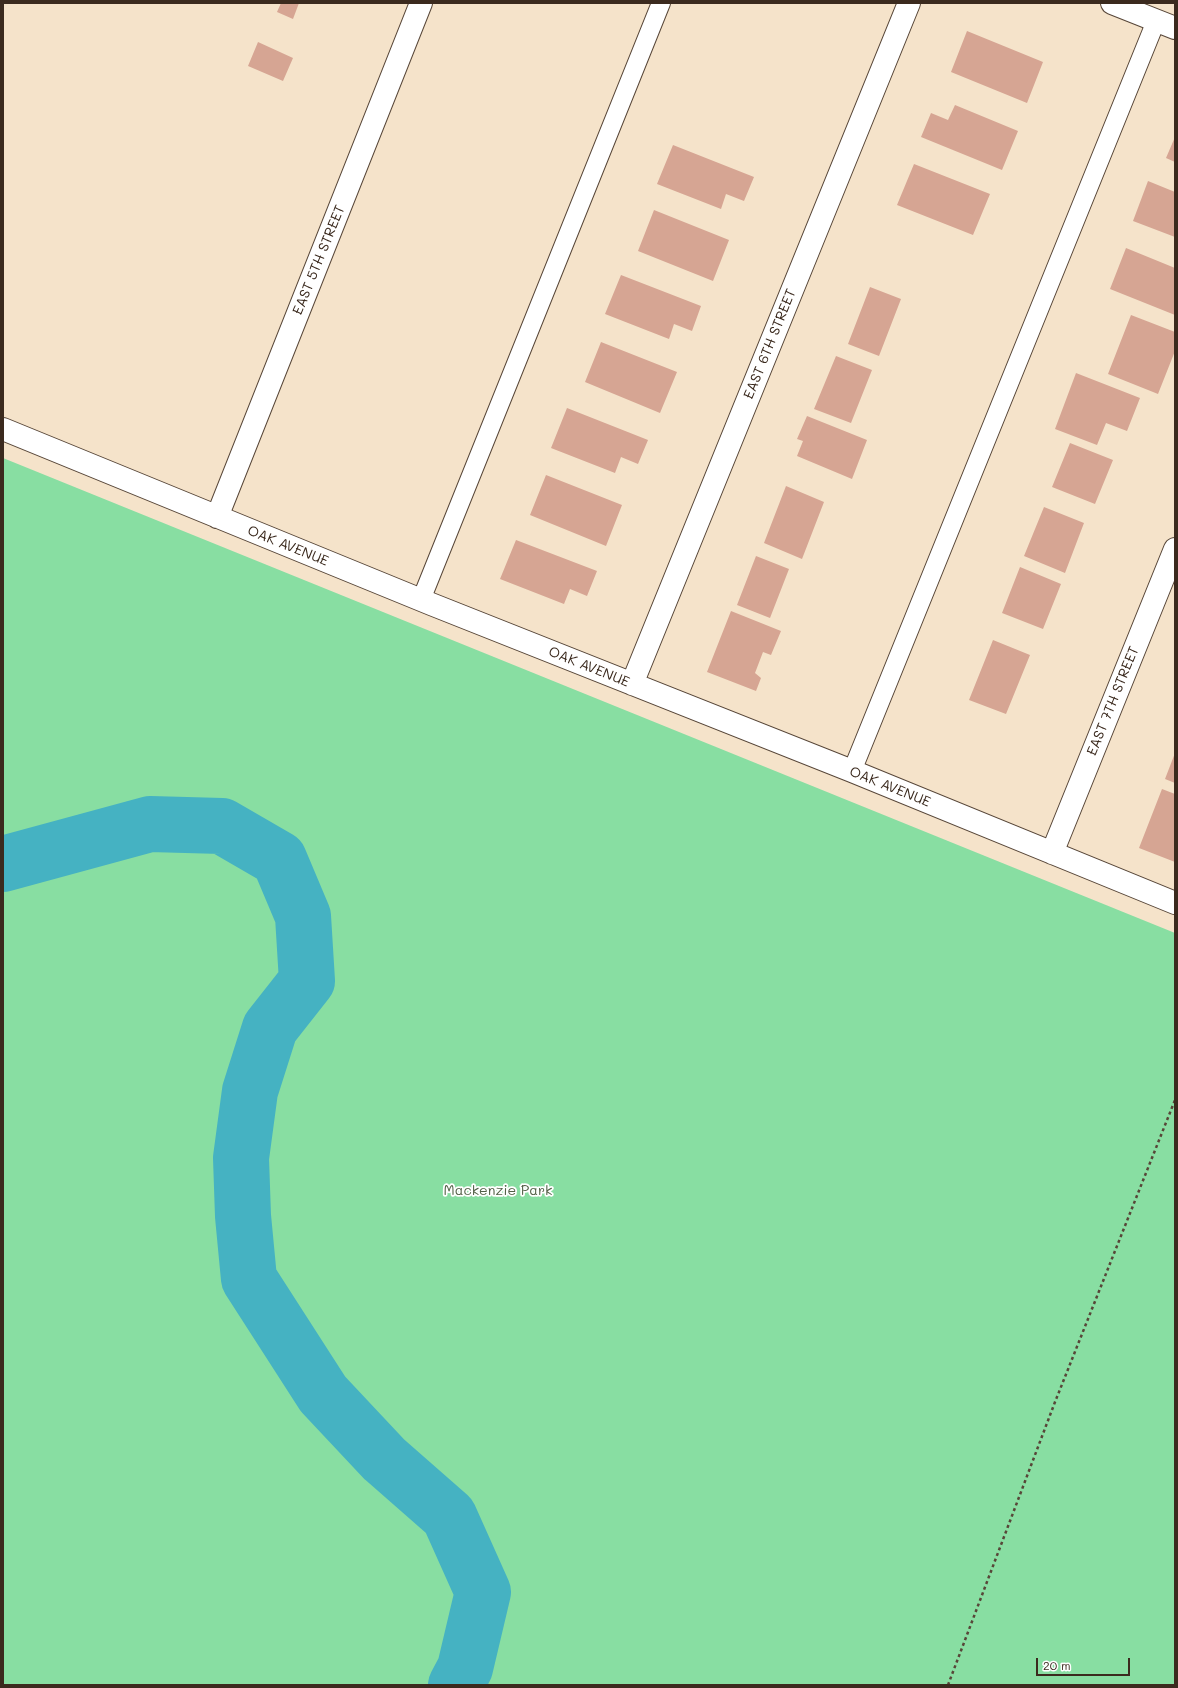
<!DOCTYPE html>
<html>
<head>
<meta charset="utf-8">
<style>
	body { margin:0 }
	#map { position:relative; width:1178px; height:1688px; overflow:hidden; background:#f5e3ca; font-family:Mali,sans-serif }
	canvas { display:block }
	.frame { position:absolute; inset:0; border:4px solid #3b2a1e; pointer-events:none }
	.scale { position:absolute; left:1036px; top:1658px; width:94px; height:18px; box-sizing:border-box; border:2px solid #3b2a1e; border-top:0; padding-left:5px; font-size:12px; line-height:14px; white-space:nowrap; color:#3b2a1e; -webkit-text-stroke:3px #fff; paint-order:stroke }
</style>
</head>
<body>
<div id="map">
<canvas width="1178" height="1688"></canvas>
<div class="frame"></div>
<div class="scale">20 m</div>
</div>
<script>
const c = document.querySelector('canvas').getContext('2d');
c.lineJoin = 'round';
function paint(path, color) { c.fillStyle = color; c.fill(path, 'evenodd'); }
function strokePath(path, color, width, dash) { c.strokeStyle = color; c.lineWidth = width; c.lineCap = dash ? 'butt' : 'round'; c.setLineDash(dash || []); c.stroke(path); }
function label(font, color, halo, rows, align = 'center') {
  c.font = font + ' Mali,sans-serif'; c.lineWidth = 3.5; c.setLineDash([]); c.textBaseline = 'middle'; c.strokeStyle = halo; c.fillStyle = color; for (const [text, x, y, turn = 0] of rows) {
    c.save(); c.translate(x, y); c.rotate((+turn || 0) * Math.PI / 180); c.textAlign = isNaN(turn) ? turn : align; if (halo) c.strokeText(text, 0, 0); c.fillText(text, 0, 0); c.restore();
  }
}
paint(new Path2D(`
	M3,458L1175,933V1685H3Z`), '#88dea2');
strokePath(new Path2D(`
	M3,864L150,824L222,826L279,859L303,916L307,981L270,1028L250,1091L241,1158L243,1216L249,1279L323,1394L384,1459L449,1516L483,1592L465,1668L456,1685`), '#45b2c2', 56);
paint(new Path2D(`
	M281,3H299L293,19L277,12Z
	M967,31L1043,62L1027,103L951,72Z
	M258,42L293,58L283,81L248,66Z
	M955,105L1018,131L1002,170L921,137L931,113L948,120Z
	M1175,137V162L1166,158Z
	M673,145L754,177L744,201L726,194L721,209L657,184Z
	M914,164L990,194L973,235L897,205Z
	M1148,181L1175,192V237L1133,221Z
	M654,210L729,240L713,281L638,251Z
	M1126,248L1175,268V315L1110,289Z
	M621,275L701,306L692,331L674,324L669,339L605,314Z
	M870,287L901,299L879,356L848,344Z
	M1131,315L1175,332V351L1158,394L1108,374Z
	M601,342L677,372L660,413L585,382Z
	M836,356L872,370L851,423L814,409Z
	M1076,373L1140,398L1127,431L1106,423L1097,445L1055,429Z
	M567,408L648,440L638,464L621,457L615,473L551,448Z
	M807,416L867,440L852,479L797,456L803,441L797,439Z
	M1070,443L1113,460L1095,504L1052,487Z
	M546,475L622,505L606,546L530,515Z
	M786,486L824,502L802,559L764,543Z
	M1044,507L1084,523L1065,573L1024,556Z
	M516,540L597,571L587,596L570,589L564,604L500,579Z
	M756,556L789,569L770,618L737,605Z
	M1020,567L1061,584L1043,629L1002,613Z
	M731,611L781,631L771,655L763,652L755,673L761,678L756,691L707,672Z
	M993,640L1030,655L1006,714L969,700Z
	M1175,753V783L1165,779Z
	M1162,789L1175,794V862L1139,848Z`), '#d6a593');
const service = new Path2D(`
	M421,600L661,3
	M852,771L1156,21`);
const minor = new Path2D(`
	M3,429L431,604L852,771L1175,903
	M217,517L421,3
	M632,684L909,3
	M1052,853L1175,549`);
const secondary = new Path2D(`
	M1112,3L1175,28`);
strokePath(service, '#574638', 20);
strokePath(minor, '#574638', 24);
strokePath(secondary, '#574638', 24);
strokePath(new Path2D(`
	M948,1685L1055,1402L1175,1100`), '#574638', 2.5, [3, 3]);
strokePath(service, '#fff', 18);
strokePath(minor, '#fff', 22);
strokePath(secondary, '#fff', 22);
label('14px', '#3b2a1e', '#fff', [
	["EAST 5TH STREET",319,260,-68],
	["EAST 6TH STREET",770,344,-68],
	["OAK AVENUE",288,546,22],
	["OAK AVENUE",589,667,22],
	["EAST 7TH STREET",1113,701,-68],
	["OAK AVENUE",890,787,22]
]);
label('14px', '#526046', '#fff', [
	["Mackenzie Park",498,1191]
]);
</script>
</body>
</html>
